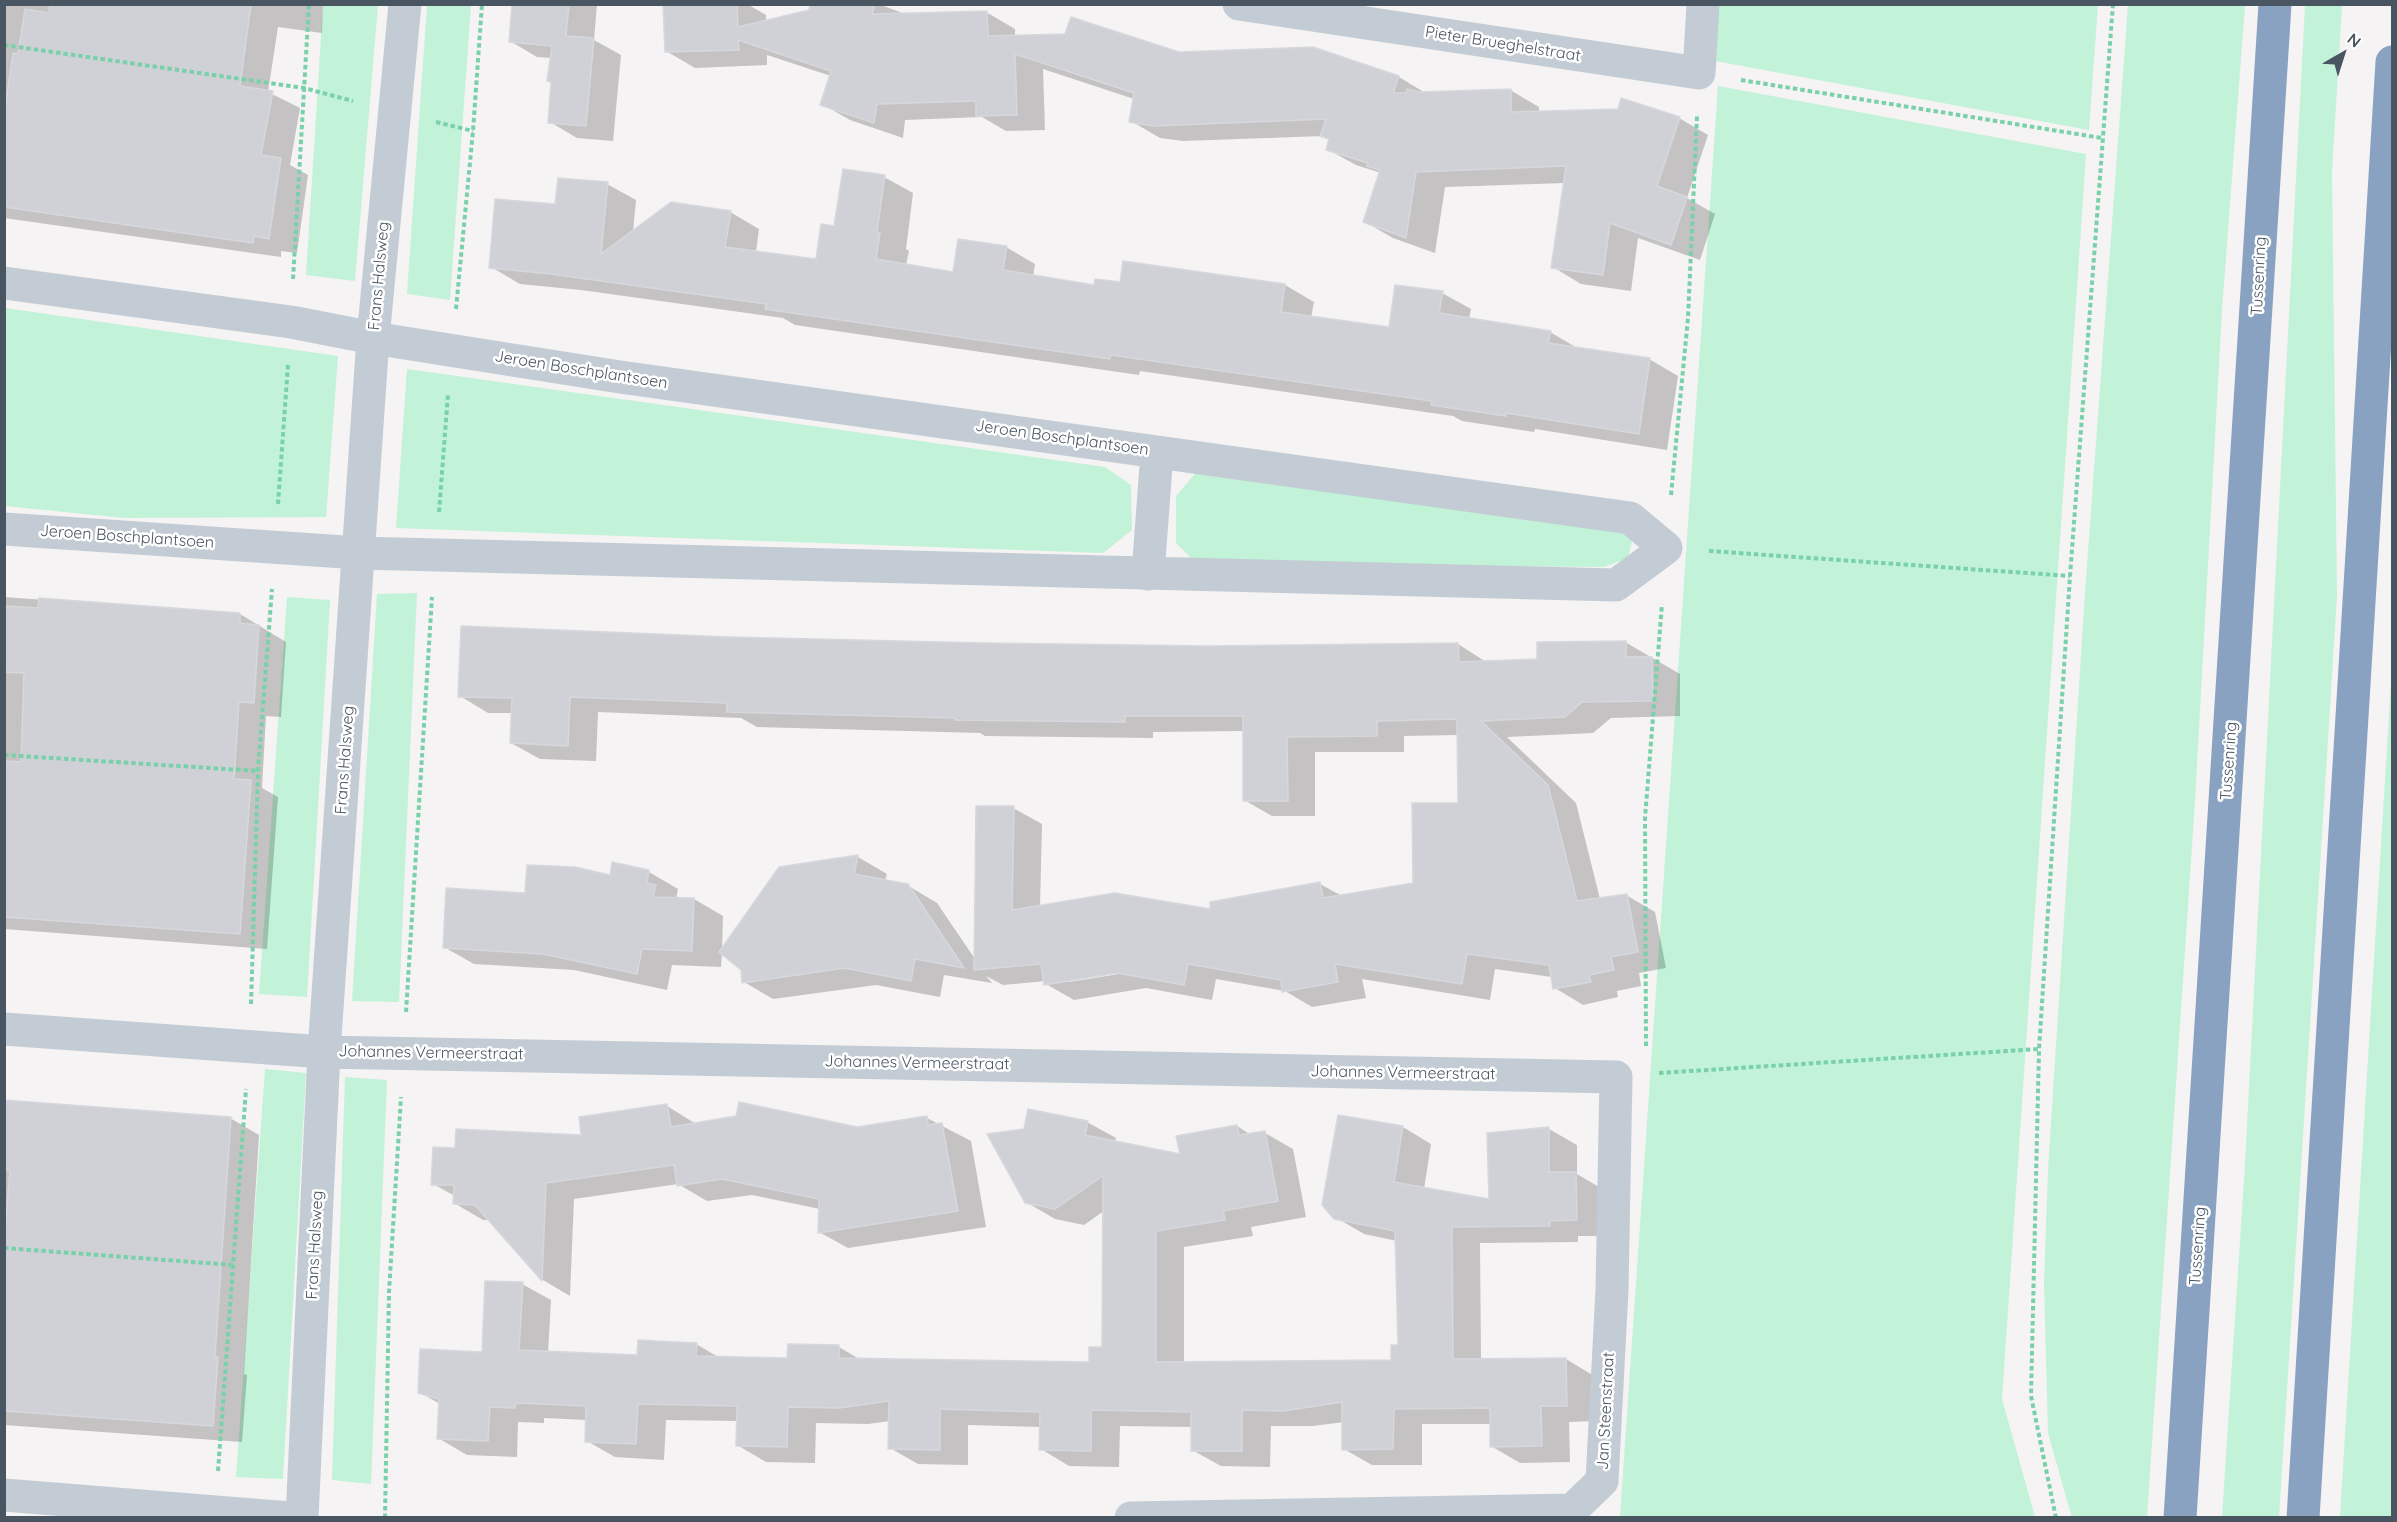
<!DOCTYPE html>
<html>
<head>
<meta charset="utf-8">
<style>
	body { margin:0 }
	#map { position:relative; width:2397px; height:1522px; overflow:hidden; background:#f5f3f3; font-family:Quicksand,sans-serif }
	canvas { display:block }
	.frame { position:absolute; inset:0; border:6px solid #495561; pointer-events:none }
	.north { position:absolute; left:2313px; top:24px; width:60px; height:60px; -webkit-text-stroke:4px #fff; paint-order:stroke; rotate:39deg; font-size:16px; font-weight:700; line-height:24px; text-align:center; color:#495561 }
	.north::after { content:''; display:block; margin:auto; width:21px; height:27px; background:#495561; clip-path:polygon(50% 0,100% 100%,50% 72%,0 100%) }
</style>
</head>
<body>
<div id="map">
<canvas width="2397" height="1522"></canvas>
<div class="frame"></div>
<div class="north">N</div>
</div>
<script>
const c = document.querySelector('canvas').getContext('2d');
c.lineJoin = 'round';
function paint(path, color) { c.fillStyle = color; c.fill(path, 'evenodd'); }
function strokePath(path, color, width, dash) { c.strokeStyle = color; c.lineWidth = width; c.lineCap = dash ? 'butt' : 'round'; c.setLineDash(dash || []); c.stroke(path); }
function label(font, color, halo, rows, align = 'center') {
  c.font = font + ' Quicksand,sans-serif'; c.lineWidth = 5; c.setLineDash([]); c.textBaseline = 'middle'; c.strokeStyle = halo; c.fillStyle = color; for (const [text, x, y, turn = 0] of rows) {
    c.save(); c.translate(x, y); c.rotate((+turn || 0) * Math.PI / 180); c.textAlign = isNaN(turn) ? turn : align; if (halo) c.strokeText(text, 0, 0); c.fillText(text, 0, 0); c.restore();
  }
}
paint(new Path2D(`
	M323,5H378L355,281L306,275Z
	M427,5H471L450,300L407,294Z
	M1718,5H2098L2089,130L1715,61Z
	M2128,5H2245L2222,310L2195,801L2147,1517L2072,1518L2048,1433L2044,1282L2048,1170L2085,593Z
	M2305,5H2342L2332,172L2337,596L2279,1517H2222L2245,1164Z
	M1718,86L2086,154L2002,1399L2035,1517H1620Z
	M5,308L338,356L326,517L124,518L5,506Z
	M407,369L1105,467L1131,485L1132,530L1103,553L396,528Z
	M1199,469L1620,527L1633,538L1628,558L1604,567L1197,564L1176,543V496Z
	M417,593L399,1002L352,1001L377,594Z
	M287,597L330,600L307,997L259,994Z
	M2392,665V1517H2340Z
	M265,1069L306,1073L283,1479L236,1477Z
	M345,1077L387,1080L371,1484L332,1480Z`), '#c2f2d7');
paint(new Path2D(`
	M4,4H323L322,33L278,27L268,92L300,108L290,165L308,175L297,253L281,251V257L4,218Z
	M513,4H597L594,40L621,55L613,141L577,138L550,122L552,58L537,57L510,41Z
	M665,4H747L766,15V22L810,11L812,4H878L908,15L986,12L1015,29V37L1179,54L1313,49L1399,77L1427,94L1510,90L1539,107V113L1679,118L1708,135L1687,198L1715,214L1700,260L1638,238L1631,291L1581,284L1553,267L1565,183L1445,187L1435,253L1393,238L1365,222L1381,173L1356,165L1327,149L1330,140L1324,136L1183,141L1160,138L1131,121L1134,99L1043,69L1045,130L1006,131L982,117L905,120L903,138L850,120L822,104L831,76L767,55V65L695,68L666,51Z
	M884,177L913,193L906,249L909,251L906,265L954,274L1006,247L1035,264L1033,277L1095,287L1121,284L1285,285L1314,302L1311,318L1391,329L1442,293L1471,309L1469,319L1550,332L1579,349L1649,359L1678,376L1667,450L1535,429L1534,432L1462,421L1453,416L1140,371L1139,375L795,325L783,318L581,290L520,284L491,267L557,206L607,184L636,200L633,232L730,212L759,229L756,252L818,261L836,228Z
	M4,597L240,614L286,642L281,717L266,716L262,788L278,797L267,949L4,929Z
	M729,639L1210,647L1458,644L1486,662L1538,661L1625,642L1680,674V716L1611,718L1593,733L1507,737L1576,803L1600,899L1626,895L1655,912L1666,968L1639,973L1641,986L1617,991L1618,997L1583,1005L1555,988L1552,977L1495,969L1490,1000L1362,979L1366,998L1312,1007L1285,991L1216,979L1212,1000L1146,988L1074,1000L1046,984V981L1003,985L986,976L992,983L944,975L940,997L876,985L773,999L744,982L742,969L722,953L721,967L672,965L667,990L574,970L474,964L444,947L526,894L649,872L678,889L676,899H694L723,916L722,951L780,868L858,857L887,874L885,881L907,885L937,903L975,959L1013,808L1042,824L1040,907L1211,911L1320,884L1342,896L1414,884L1459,804V735L1404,736V752H1315V816H1272L1244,800V731L1153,732V738L985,736L980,733L757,727L741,718L598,712L596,761L540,759L511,743L513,713H488L460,696ZM1124,970L1125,973L1069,982V979Z
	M4,1102L230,1118L259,1135L244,1374L247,1375L242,1442L4,1425Z
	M667,1106L696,1124L857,1129L927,1118L971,1141L986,1227L848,1248L819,1232L820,1209L752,1195L707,1201L678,1184L574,1199L570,1296L543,1280L490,1220H483L454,1203L455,1196L433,1184L456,1150L583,1136Z
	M1339,1116L1403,1127L1431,1144L1424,1189L1490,1201L1549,1129L1577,1145V1174L1604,1190L1605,1236H1578V1242L1480,1243L1481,1360L1566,1359L1594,1376L1595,1421L1569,1422L1570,1462L1520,1463L1491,1446V1424H1422V1465H1372L1344,1449V1422L1313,1426H1271L1270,1467L1221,1466L1192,1450V1427L1120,1426L1119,1467L1069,1466L1041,1449V1427L968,1425V1465L918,1464L890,1448V1421L868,1424L816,1423L815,1463L766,1462L737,1445L738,1421L666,1420L664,1460L615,1457L587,1441V1420L544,1418V1423L518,1422L517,1457L467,1455L438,1438L440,1404L419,1392L483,1354L522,1284L551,1300L548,1353L638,1357L696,1344L720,1358L789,1360L839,1347L861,1360L1091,1364L1104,1349V1211L1084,1225L1055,1219L1026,1202L1087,1122L1116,1138L1115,1142L1182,1155L1237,1126L1251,1135L1265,1133L1293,1149L1306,1217L1251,1227L1253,1236L1184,1247V1363L1392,1362L1399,1347L1397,1241L1364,1234L1335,1217Z`), '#0003');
const building = new Path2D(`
	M50,4H251L240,86L273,91L261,155L281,158L269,239L254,236L253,243L4,207V115L13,53L18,54L25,9L49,13Z
	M512,4H569L566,36L594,38L586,126L548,123L551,82L547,81L552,46L509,42Z
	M663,4H737L738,27L809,10L810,4H875L872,14L987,11L988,36L1065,34L1071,17L1179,52L1313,47L1399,76L1393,93H1406L1407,89L1419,92L1511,89V112L1618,109L1621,98L1680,117L1657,186L1687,197L1671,245L1610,223L1603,275L1551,268L1566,166L1416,172L1406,238L1363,222L1380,170L1367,166L1368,163L1326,150L1329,139L1320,136L1326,119L1153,126L1129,122L1134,93L1015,54L1017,115L976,116V101L877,104L874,123L820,105L831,71L738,40L739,50L665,52Z
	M843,169L885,175L877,232L880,233L876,259L953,272L958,239L1007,246L1003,270L1094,285L1095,279L1120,282L1123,261L1285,284L1281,312L1389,327L1395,285L1443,291L1439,313L1551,331L1548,343L1650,358L1639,434L1506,413V416L1431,405L1432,401L1111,355L1110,359L765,309L766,304L551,274L489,268L495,199L555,204L558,178L608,182L601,254L671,202L731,211L725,247L816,259L821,224L834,226Z
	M39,598L240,613V623L259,625L254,703L239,702L234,779L251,780L240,934L4,917V761L21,762L24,673L4,672V606L38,608Z
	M461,626L729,637L986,643L1210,646L1458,643L1459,662L1537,659V642L1626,641V657H1652L1653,701L1582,702L1565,717L1481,721L1548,785L1577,901L1627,894L1638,952L1611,957L1614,970L1589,975L1591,982L1553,989L1549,965L1467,954L1462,984L1335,964L1338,982L1282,992L1281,980L1188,964L1184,985L1117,973L1044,985L1041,964L974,970L976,806H1014L1012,910L1115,893L1210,909V902L1320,882L1323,898L1413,883L1412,803H1458L1457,719L1377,721V736L1287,737L1288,801H1243V716H1125V722L955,720V718L727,712V703L570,697L568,746L510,743L512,698L458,697Z
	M858,855L854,874L908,884L964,968L915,959L911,981L845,968L742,983L741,970L719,952L779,867Z
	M612,862L649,870L647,883L656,885L653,897L694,898L692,951L642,949L637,974L543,954L443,948L446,888L525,893L527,865L575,867L610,875Z
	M4,1100L231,1117L215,1357H218L213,1426L4,1411V1242L10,1170H4Z
	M739,1102L857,1127L927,1116L928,1125L942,1123L958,1211L818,1233L819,1199L722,1179L677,1186L674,1165L546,1183L542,1281L475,1205L453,1204L454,1185H431L433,1147L455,1148L456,1129L581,1135L579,1117L667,1104L671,1127L736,1116Z
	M1028,1109L1088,1121L1085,1135L1180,1154L1176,1136L1237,1125L1239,1135L1265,1131L1278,1201L1223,1211L1225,1220L1156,1231V1362L1391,1360V1345H1398L1395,1231L1334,1219L1322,1205L1338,1115L1403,1126L1394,1182L1489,1199L1487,1133L1549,1127V1172H1576L1577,1220L1550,1221V1226L1452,1227L1453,1359L1566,1358L1567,1406H1541L1542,1446L1490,1447V1408L1394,1409L1393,1449L1342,1450V1402L1283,1411L1242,1410V1451H1191V1412L1091,1410V1451L1039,1450L1040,1412L940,1409V1450L888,1449L889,1401L839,1408L788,1407L787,1447L736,1446L737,1406L638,1404L636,1444L585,1442L586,1406L516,1403L515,1408L490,1407L488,1441L437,1439L439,1399L418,1393L420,1349L482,1352L485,1281L523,1282L519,1350L637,1355L638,1340L697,1343L696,1356L787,1358L788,1344L839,1345V1358L1089,1362V1347H1102L1103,1176L1055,1209L1025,1203L987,1134L1024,1129Z`);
paint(building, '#cfd1d7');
strokePath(building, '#d7d8de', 1.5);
strokePath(new Path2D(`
	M4,45L304,88L353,101
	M1741,80L2102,138
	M436,122L473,131
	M293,279L309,4
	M456,309L473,131L482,4
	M1671,495L1688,318L1697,116
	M278,504L288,365
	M439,512L448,394
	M1709,551L2070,576
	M4,755L258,771
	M251,1004L258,771L272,589
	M406,1012L432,597
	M1646,1046L1645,818L1662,604
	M1659,1073L2039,1049
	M4,1248L233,1265
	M218,1471L246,1089
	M385,1518L389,1292L401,1097
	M2056,1518L2031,1396L2039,1049L2070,576L2113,4`), '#79d1aa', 4, [4.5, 3]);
strokePath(new Path2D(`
	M1239,4L1699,73L1703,4
	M4,283L291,322L373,338L620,377L1630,518L1666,548L1616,585L359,553L4,529
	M1148,574L1157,452
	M4,1029L324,1052L1616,1077L1612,1290L1602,1481L1572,1510L1131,1518
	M4,1495L290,1518
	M302,1518L324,1052L373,338L405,4`), '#c3ccd4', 33);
strokePath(new Path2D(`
	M2180,1518L2275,4
	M2303,1518L2392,62`), '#8aa2c2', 33);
label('16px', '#495561', '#fff', [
	["Pieter Brueghelstraat",1503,44,9],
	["Frans Halsweg",379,276,-85],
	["Tussenring",2259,276,-87],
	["Jeroen Boschplantsoen",581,370,9],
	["Jeroen Boschplantsoen",1062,438,8],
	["Jeroen Boschplantsoen",127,537,4],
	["Frans Halsweg",345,760,-86],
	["Tussenring",2229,761,-86],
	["Johannes Vermeerstraat",431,1053,1],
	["Johannes Vermeerstraat",917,1063,1],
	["Johannes Vermeerstraat",1403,1073,1],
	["Frans Halsweg",315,1245,-87],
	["Tussenring",2198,1246,-86],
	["Jan Steenstraat",1606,1411,-87]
]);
</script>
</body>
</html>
